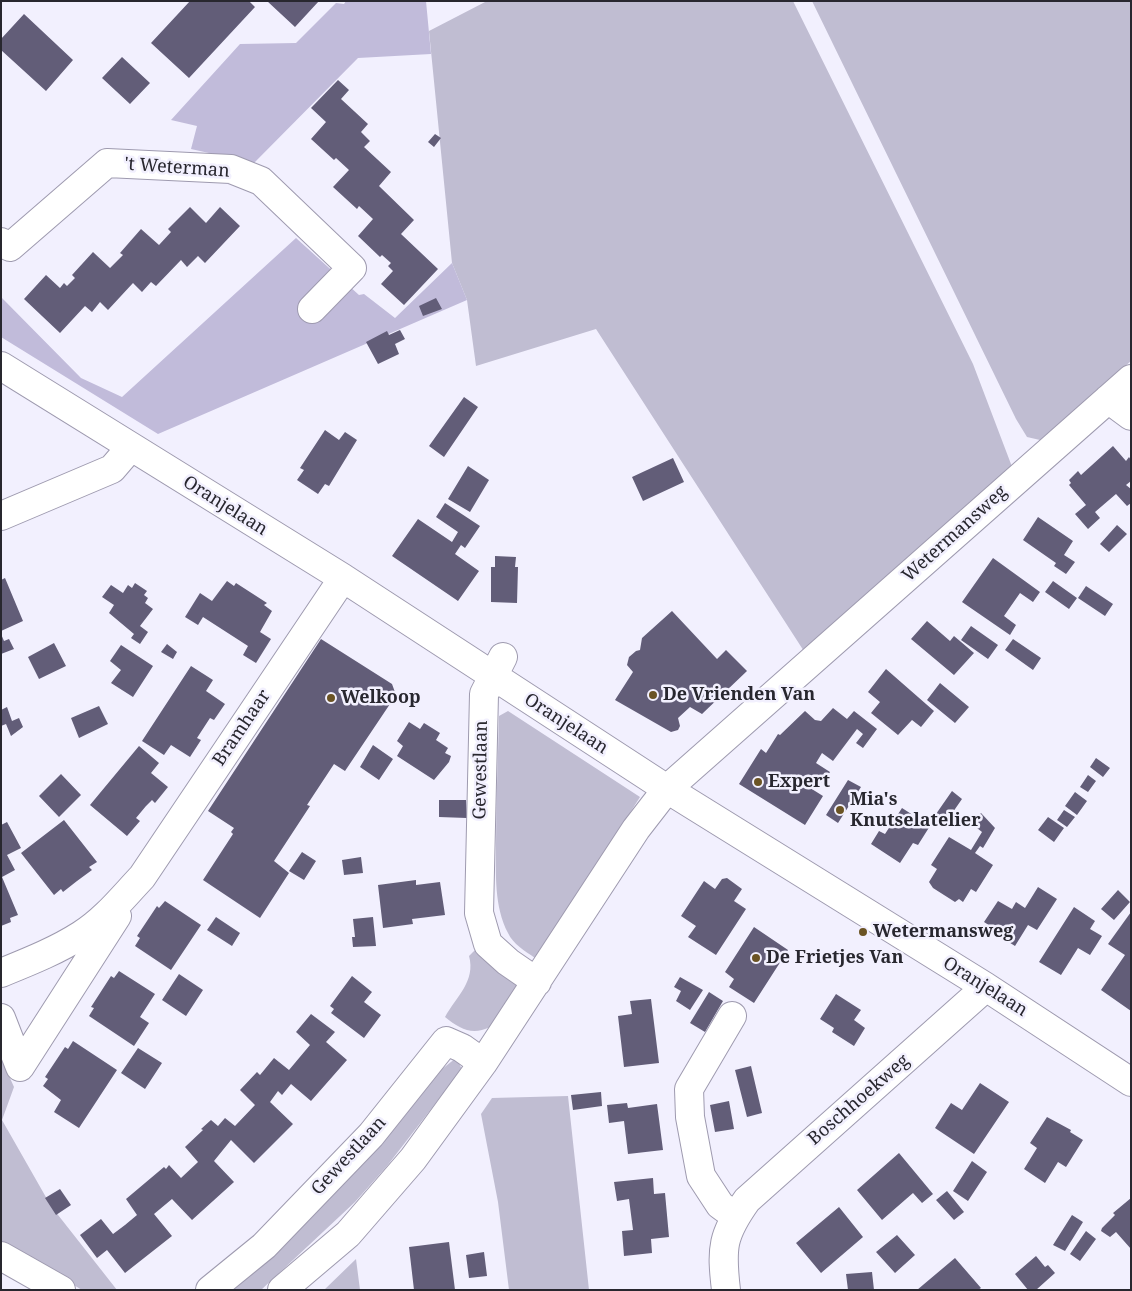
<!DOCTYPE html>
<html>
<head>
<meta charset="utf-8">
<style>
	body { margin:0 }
	#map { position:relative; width:1132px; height:1291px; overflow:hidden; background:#f2f0fe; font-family:"Noto Serif",serif }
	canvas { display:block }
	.frame { position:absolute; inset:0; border:2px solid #28272f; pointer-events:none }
</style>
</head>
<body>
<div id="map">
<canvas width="1132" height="1291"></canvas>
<div class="frame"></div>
</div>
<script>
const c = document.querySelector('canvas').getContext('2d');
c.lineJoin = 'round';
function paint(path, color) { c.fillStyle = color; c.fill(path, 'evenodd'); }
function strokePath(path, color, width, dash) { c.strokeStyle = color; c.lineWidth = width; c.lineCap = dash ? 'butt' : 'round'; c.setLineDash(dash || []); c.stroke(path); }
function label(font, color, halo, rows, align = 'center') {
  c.font = font + ' "Noto Serif",serif'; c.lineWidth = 5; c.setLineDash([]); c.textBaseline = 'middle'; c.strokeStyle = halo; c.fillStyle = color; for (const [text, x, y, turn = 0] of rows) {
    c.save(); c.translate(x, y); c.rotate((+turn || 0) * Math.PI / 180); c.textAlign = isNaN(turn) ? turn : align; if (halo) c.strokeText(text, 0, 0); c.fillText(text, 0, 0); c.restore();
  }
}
paint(new Path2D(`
	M487,1H793L973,364L1014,472L809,659L596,329L476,366L467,300L452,263L429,31Z
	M812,1H1131V361L1040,440L1027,437L1016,419Z
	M508,711L640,797L550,939L535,958C525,951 513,944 508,933C494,906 496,875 496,846C496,803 498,759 499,716Z
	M478,947L523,982L490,1027C472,1036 460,1029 445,1017C456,997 476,981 469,956Z
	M1,1058L14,1087L2,1120L51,1206L117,1290H82L1,1241Z
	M456,1058L462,1069L387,1166L355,1202L261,1290H227L432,1077Z
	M568,1096L589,1290H509L498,1202L481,1114L492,1098Z
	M356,1259L360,1290H324Z`), '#c0bdd2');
paint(new Path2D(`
	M346,1H426L431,54L358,58L254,163L191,149L197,126L171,120L240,44L296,43L336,3L344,4Z
	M296,238L359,295L364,294L395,318L452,263L467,300L158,434L1,337V297L81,378L122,397Z`), '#c1bbda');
paint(new Path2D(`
	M190,1H249L255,7L189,78L151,43Z
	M267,1H319L295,27Z
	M24,14L73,60L46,91L1,50V39Z
	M122,57L150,83L130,104L102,78Z
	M338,80L349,90L341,99L368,124L361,132L370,141L364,147L391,172L379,186L414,220L401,234L438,269L404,305L381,284L393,271L388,266L391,263L382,255L380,257L358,236L373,219L359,206L357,209L333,187L349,170L336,158L334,160L311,139L326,122L311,108Z
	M435,134L441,138L434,147L428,142Z
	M190,207L206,223L220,207L240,226L205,263L198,256L187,267L181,260L156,286L151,282L142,292L133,283L108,310L100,302L92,312L85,306L60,333L24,299L46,275L60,288L64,283L67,286L75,278L72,275L93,252L110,268L123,255L120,253L141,229L159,245L171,232L168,229Z
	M436,298L442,309L423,316L419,306Z
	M400,330L405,339L395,344L399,354L378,364L366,342L387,331L389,335Z
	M464,397L478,407L444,457L429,446Z
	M325,430L339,440L345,432L357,440L329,486L325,484L318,494L297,480L304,470L300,468Z
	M1113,446L1126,461L1129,457L1131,460V481L1126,485L1131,489V503L1127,506L1116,494L1095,512L1100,518L1088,529L1075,514L1086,505L1069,485L1071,483L1069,480L1078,471L1081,475Z
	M673,458L684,482L643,501L632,477Z
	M468,466L489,480L470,512L448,499Z
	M445,503L480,526L465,548L461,545L455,554L479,571L458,601L392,556L418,519L452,542L458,532L436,517Z
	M1038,517L1073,541L1064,555L1075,562L1066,574L1054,566L1056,563L1023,540Z
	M1117,525L1127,534L1109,552L1100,544Z
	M495,556L516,557L515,567H518L517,603L491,602V567H495Z
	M993,558L1040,592L1033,602L1020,593L1004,616L1016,625L1010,635L962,602Z
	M5,578L23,621L1,631V580Z
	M227,581L234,586L236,583L267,603L264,605L272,611L260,632L271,639L256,663L243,655L248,646L203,617L198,625L185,617L200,593L212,601Z
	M1053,581L1077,598L1069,609L1045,592Z
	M135,583L147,591L144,595L148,598L145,603L153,609L140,626L148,632L140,644L131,638L134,634L109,613L114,605L102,597L111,585L123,593L128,585L132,588Z
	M1086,586L1113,604L1105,616L1078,598Z
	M672,611L717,659L726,650L747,671L702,714L690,707L678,718L680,726L678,730L671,732L615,700L633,672L627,665L629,657L636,651L640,650L642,638Z
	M927,621L950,641L954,636L974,653L954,675L911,639Z
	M971,626L998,645L988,659L961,640Z
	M1,634L4,641L9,639L14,649L1,654Z
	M321,639L392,684L396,695L345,771L334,764L307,805L310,806L274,861L289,873L260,918L203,880L233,834L231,832L234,828L208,811Z
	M1013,639L1041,658L1033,670L1005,650Z
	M54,643L66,666L39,679L28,657Z
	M167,644L177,652L173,659L161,652Z
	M121,645L153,666L133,697L111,683L121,670L110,661Z
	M191,666L213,680L206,691L225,704L214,720L210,718L197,738L201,740L190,757L171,745L164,755L142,741Z
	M886,669L934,711L921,727L912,720L898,735L871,713L880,702L868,692Z
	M940,683L969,707L955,723L927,700Z
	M99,706L108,724L79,738L71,718Z
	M7,707L12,721L19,718L23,727L11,736L6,724L1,726V710Z
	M833,708L847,719L854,711L877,729L863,748L856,743L863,734L857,729L833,761L822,753L816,763L830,772L823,783L813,777L807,786L823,796L805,825L739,784L761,749L766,753L778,734L780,735L805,711L815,720L821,721Z
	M409,722L420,729L424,723L440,733L436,740L448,748L445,753L451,756L449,762L434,780L397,756L403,746L397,741Z
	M373,745L393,759L379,780L360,767Z
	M139,746L159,763L151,773L168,787L155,803L152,800L146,806L136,818L140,821L127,836L90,805Z
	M1096,758L1110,768L1103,777L1090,767Z
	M61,774L81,795L59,817L39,796Z
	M1088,775L1096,781L1088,792L1080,787Z
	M848,780L861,787L838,823L826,815Z
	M952,791L962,799L946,822L936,814Z
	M1075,792L1087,801L1077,815L1065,806Z
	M439,800H466L467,818L439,817Z
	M902,808L930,826L918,845L913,843L900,863L871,844L879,831L885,834Z
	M1064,810L1075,817L1067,827L1057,820Z
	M981,813L995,828L983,848L980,846L975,853L993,865L976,892L971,889L963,902L959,899L955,902L933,888L929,882L937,869L931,865L949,837L971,850L982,832L972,824Z
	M1048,817L1064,828L1054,842L1038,830Z
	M64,820L97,862L89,867L92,870L77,881L63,892L61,889L54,895L21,853Z
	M7,822L21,848L7,855L15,870L2,877L18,915L10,918L11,922L1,926V825Z
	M302,852L316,861L304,880L289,871Z
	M361,857L363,873L344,875L342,860Z
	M727,878L742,889L734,901L746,909L716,955L688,937L696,926L681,916L704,881L715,889L722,879Z
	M416,880V885L440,882L445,915L412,919L413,924L383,928L378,885Z
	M1038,887L1057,899L1037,930L1028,925L1015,946L996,934L998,931L984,922L998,901L1012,909L1016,902L1025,908Z
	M1118,890L1130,902L1114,920L1101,909Z
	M165,901L201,925L171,970L135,946L140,938L137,936L157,906L159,908Z
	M1074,907L1095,921L1090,929L1102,936L1090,955L1078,948L1061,975L1039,962Z
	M1131,912V1011L1101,990L1125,955L1108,944Z
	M216,917L240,933L232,946L207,930Z
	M373,917L376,946L353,947L352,937H355L353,919Z
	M754,927L788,950L754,1003L729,987L734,979L725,972Z
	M119,971L155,994L140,1017L149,1023L134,1046L89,1016L94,1008L91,1007L111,976L114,978Z
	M179,974L203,990L186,1016L162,1000Z
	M352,976L372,992L364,1002L381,1015L364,1038L331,1013L334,1009L330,1006Z
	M680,977L703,990L690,1010L676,1001L681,991L674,987Z
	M709,992L723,1001L705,1032L690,1023Z
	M836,994L861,1010L854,1020L865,1028L854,1046L832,1032L834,1028L820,1019Z
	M651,999L659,1063L624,1067L618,1016L632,1014L630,1001Z
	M311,1014L335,1032L326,1042L347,1060L311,1101L291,1084L282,1095L278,1091L270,1102L293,1124L254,1163L231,1140L214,1161L234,1182L192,1220L172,1199L154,1214L172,1236L125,1273L107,1250L97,1258L80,1235L101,1219L113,1234L125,1225L137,1215L126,1199L164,1167L166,1169L169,1165L181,1178L198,1162L185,1147L203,1130L201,1129L211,1120L218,1126L225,1118L235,1126L255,1105L240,1090L257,1072L260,1075L274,1058L289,1070L310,1045L296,1032Z
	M73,1041L117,1070L79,1128L54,1112L61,1100L43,1086L48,1079L45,1077L65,1047L68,1049Z
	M138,1048L162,1063L145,1089L121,1073Z
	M751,1066L762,1113L747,1117L735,1070Z
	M980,1083L1009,1102L974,1154L935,1128L951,1103L962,1110Z
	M601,1092L602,1106L573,1110L571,1095Z
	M729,1101L734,1129L715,1132L710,1105Z
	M627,1103L628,1108L657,1104L663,1150L628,1154L624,1121L609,1123L607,1105Z
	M1047,1117L1071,1130L1070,1132L1083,1140L1066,1167L1058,1162L1045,1183L1024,1169L1037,1148L1030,1143Z
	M899,1153L933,1194L922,1203L913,1193L882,1220L857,1190Z
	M972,1161L987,1172L968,1201L953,1191Z
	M653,1178L654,1194L665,1193L669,1237L651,1239L652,1253L624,1256L622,1231L633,1230L629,1199L617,1201L614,1182Z
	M60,1189L71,1205L56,1215L45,1198Z
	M947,1191L964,1212L954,1220L936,1200Z
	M1131,1198V1249L1116,1232L1110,1237L1101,1231L1102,1228L1115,1215L1113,1213Z
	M839,1207L863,1237L821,1273L796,1243Z
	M1072,1215L1083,1222L1065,1251L1053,1245Z
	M1086,1231L1096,1239L1080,1261L1070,1254Z
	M897,1235L915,1255L895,1273L876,1252Z
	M449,1242L455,1290H414L409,1247Z
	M484,1252L487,1276L469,1278L466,1255Z
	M1036,1256L1045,1267L1048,1265L1055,1273L1036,1290H1028L1015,1274Z
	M955,1258L981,1288L978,1290H917Z
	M872,1272L874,1290H848L846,1274Z`), '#625d78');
const minor = new Path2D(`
	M1,242L10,247L107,163L231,169L261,181L352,268L312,309
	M1,366L343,578L667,789L986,987L1131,1082
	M1108,399L1131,416
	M1,516L112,469L130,448
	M503,657L484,694L479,913L488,944L508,962L537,982
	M1,973C28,962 56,951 81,935C105,920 123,897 142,877L343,578
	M732,1016L689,1089L690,1117L701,1176L720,1205L735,1216
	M1,1018L20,1067L117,916
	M1,1256L61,1290
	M210,1290L264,1246L371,1135L446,1041L462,1048L483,1063
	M282,1290L348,1234L413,1159L483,1063L636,829L667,789L1131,379
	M726,1290C721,1248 722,1235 747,1200L986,987`);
strokePath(minor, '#9e9aaf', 30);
strokePath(minor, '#fff', 28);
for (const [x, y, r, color] of [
	[653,695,5,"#6b5424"],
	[331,698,5,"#6b5424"],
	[758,782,5,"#6b5424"],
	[840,810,5,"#6b5424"],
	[863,932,5,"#6b5424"],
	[756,958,5,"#6b5424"]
]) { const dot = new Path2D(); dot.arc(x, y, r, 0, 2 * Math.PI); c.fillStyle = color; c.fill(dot); strokePath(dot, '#f2f0fe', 2); }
label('18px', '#28272f', '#f2f0fe', [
	["'t Weterman",177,168,4],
	["Oranjelaan",225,506,32],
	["Wetermansweg",955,534,-42],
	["Oranjelaan",566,724,33],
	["Bramhaar",242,728,-56],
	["Gewestlaan",481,770,-89],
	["Oranjelaan",985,987,32],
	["Boschhoekweg",859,1100,-41],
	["Gewestlaan",349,1156,-47]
]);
label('bold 18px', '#28272f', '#f2f0fe', [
	["De Vrienden Van",663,695],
	["Welkoop",341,698],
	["Expert",768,782],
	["Mia's",850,800],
	["Knutselatelier",850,821],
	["Wetermansweg",873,932],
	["De Frietjes Van",766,958]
], 'left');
</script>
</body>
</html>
